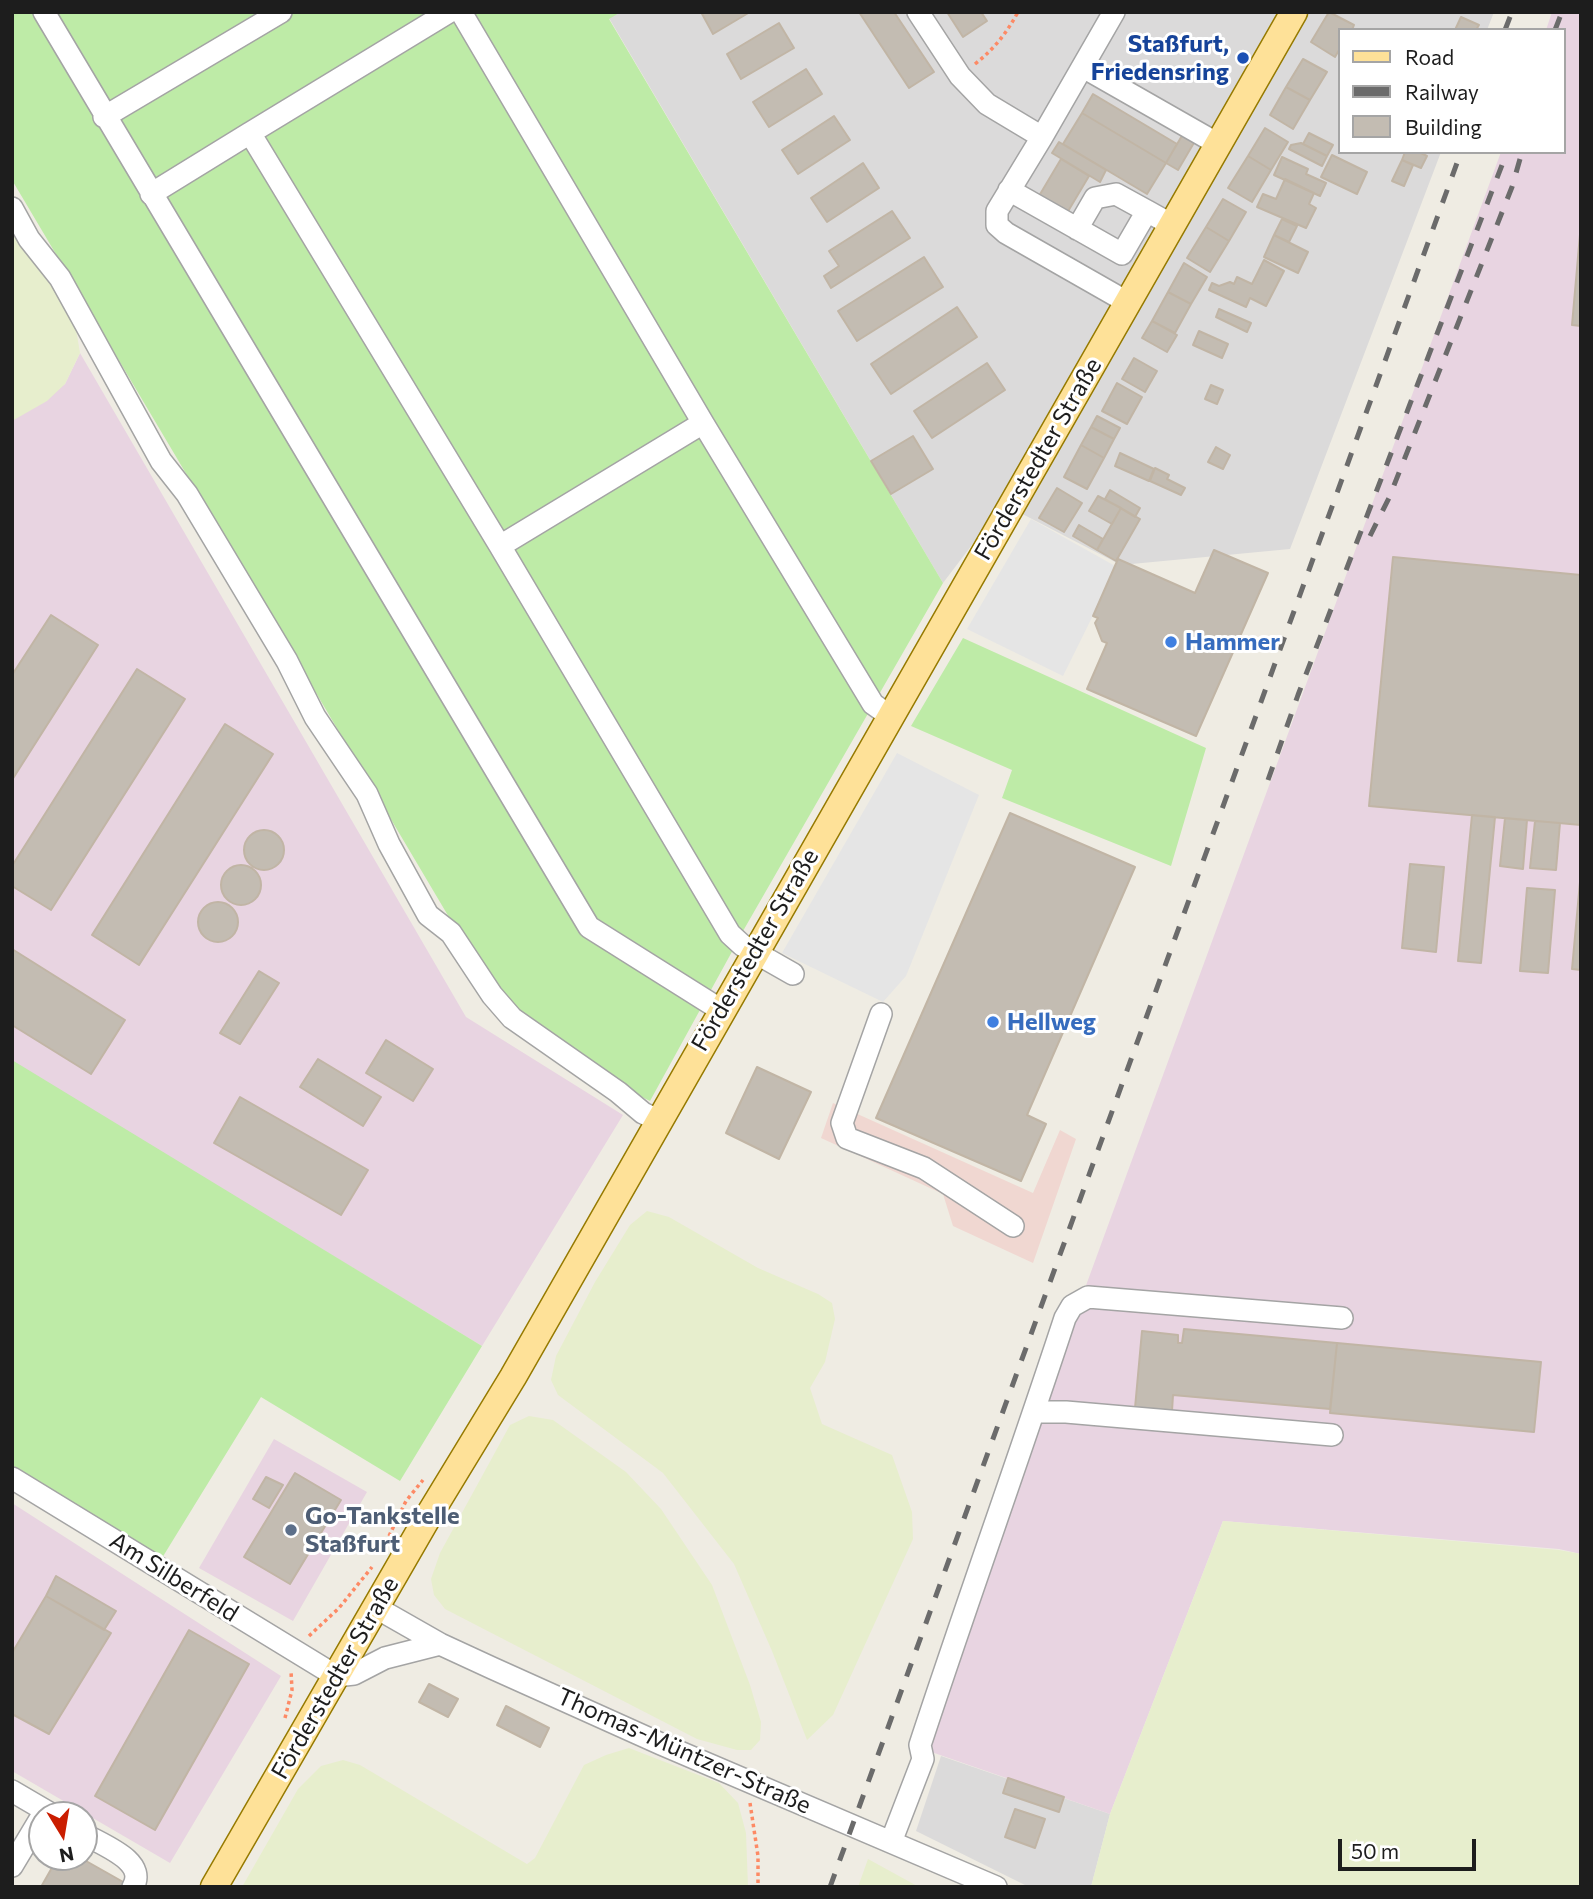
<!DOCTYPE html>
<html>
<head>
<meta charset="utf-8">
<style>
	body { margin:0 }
	#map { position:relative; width:1593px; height:1899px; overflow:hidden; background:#efece3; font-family:Commissioner,sans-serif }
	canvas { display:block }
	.frame { position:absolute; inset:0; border:14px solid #1d1d1d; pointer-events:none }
	.legend { position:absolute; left:1338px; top:28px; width:228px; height:126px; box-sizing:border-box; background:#fff; border:2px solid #a5a5a5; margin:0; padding:9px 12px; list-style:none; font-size:21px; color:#1d1d1d }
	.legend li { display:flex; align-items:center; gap:14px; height:35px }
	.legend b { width:35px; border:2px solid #a5a5a5 }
	.north { position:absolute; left:28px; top:1801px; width:70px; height:70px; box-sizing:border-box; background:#fff; border:2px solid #a5a5a5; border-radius:50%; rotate:169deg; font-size:19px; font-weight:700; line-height:28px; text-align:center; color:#1d1d1d }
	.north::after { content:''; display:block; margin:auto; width:24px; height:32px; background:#ca1d00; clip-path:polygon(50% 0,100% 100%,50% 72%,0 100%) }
	.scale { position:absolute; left:1338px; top:1839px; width:138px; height:32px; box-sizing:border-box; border:4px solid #1d1d1d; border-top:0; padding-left:9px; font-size:21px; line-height:24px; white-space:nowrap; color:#1d1d1d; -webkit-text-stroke:5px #fff; paint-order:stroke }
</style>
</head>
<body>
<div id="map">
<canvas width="1593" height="1899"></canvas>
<div class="frame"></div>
<ul class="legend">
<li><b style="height:9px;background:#fee198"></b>Road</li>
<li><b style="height:9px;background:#6b6b6b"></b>Railway</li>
<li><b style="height:19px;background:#c3bcb2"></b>Building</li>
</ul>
<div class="north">N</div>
<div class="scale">50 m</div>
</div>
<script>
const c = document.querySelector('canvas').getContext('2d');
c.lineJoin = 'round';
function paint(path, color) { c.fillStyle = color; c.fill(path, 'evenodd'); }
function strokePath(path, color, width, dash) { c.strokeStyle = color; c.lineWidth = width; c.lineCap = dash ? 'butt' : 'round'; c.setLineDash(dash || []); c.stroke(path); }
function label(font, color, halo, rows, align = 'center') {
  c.font = font + ' Commissioner,sans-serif'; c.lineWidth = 6; c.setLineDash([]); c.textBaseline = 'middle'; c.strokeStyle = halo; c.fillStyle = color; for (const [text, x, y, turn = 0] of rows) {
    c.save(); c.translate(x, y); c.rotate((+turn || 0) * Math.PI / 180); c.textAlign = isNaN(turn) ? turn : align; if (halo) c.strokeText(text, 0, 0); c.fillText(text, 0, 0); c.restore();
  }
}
paint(new Path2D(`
	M621,12H1494L1487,30H1339V152H1441L1290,549L1121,565L1003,504L943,583L609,18Z
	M941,1756L1110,1814L1091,1887H1029L916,1831Z`), '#dbdada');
paint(new Path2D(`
	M833,1103L1033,1193L1060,1130L1076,1139L1033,1263L953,1226L943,1194L821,1138Z`), '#f0d7d1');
paint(new Path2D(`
	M1552,12H1581V1554L1559,1549L1223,1521L1110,1814L917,1747L1501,152H1563V30H1546Z
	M80,353L466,1017L623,1115L482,1346L12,1062V420L65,384Z
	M274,1439L367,1492L293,1621L199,1568Z
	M12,1503L281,1676L170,1863L12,1771Z`), '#e8d4e1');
paint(new Path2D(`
	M12,222L55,287L76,329L80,353L65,384L47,401L12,421Z
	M647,1211L669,1217L758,1268L818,1294L832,1303L835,1319L825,1362L810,1388L822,1424L892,1455L912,1512L913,1539L833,1715L807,1740L772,1651L734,1564L663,1473L558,1395L551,1380L556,1356L595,1282L630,1225Z
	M529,1416L553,1420L626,1472L661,1509L712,1585L750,1685L761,1722L760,1740L751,1750H737L697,1739L445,1609L434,1595L431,1579L440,1553L510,1425Z
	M1223,1521L1559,1550L1581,1554V1887H1091L1110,1814Z
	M629,1748L719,1783L738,1803L746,1833L748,1887H242L298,1789L321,1766L343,1760L360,1765L527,1864L535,1858L584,1765L606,1755Z
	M868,1859L919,1887H858Z`), '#e7eecd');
paint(new Path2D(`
	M12,12H621L609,19L943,583L743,931H732L734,948L650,1101L520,1037L12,180Z
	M963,638L1206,748L1171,866L1002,798L1012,770L911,726Z
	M12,1060L482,1346L400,1481L261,1397L162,1558L12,1465Z`), '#beeba7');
paint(new Path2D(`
	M1031,519L1117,567L1063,676L967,629Z
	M897,753L979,795L906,976L883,1002L782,953Z`), '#e5e5e5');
const building = new Path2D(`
	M701,12H750L713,34Z
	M859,12H894L934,72L909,88Z
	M947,12H981L987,21L963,37Z
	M1329,12L1354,25L1352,30H1339V50L1335,57L1311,42Z
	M1461,17L1479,25L1476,30H1455Z
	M779,23L794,48L741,79L727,54Z
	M1303,59L1327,72L1310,100L1286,87Z
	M806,69L822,94L769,127L753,102Z
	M1286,87L1310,100L1293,129L1270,115Z
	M1093,94L1177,144L1166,163L1082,113Z
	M1082,113L1166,163L1147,194L1063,144Z
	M834,116L850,140L798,174L782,150Z
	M1265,128L1288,142L1271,170L1248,156Z
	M1309,133L1333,145L1327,156L1303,144Z
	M1183,134L1195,141L1178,170L1166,163Z
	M1059,142L1106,170L1100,182L1052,153Z
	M1301,143L1327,156L1322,166L1289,149L1291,145Z
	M1405,152H1419L1427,156L1421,168L1402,160Z
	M1332,155L1367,172L1357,194L1321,177Z
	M1248,156L1271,170L1252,202L1228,188Z
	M1282,157L1308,169L1306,174L1326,183L1320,196L1274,175Z
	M1061,159L1089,176L1067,213L1039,196Z
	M1402,160L1413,165L1404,186L1392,181Z
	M863,163L879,188L827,222L811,198Z
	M1285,179L1314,193L1309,204L1316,208L1306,228L1257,207L1263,194L1276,199Z
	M1223,199L1246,212L1229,241L1206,227Z
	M892,211L910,238L831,288L824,276L839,266L829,251Z
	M1282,219L1297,226L1289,242L1274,235Z
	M1581,223V326L1572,325Z
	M1206,227L1229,241L1210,272L1187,258Z
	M1274,235L1308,252L1298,273L1264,257Z
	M924,257L943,287L857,341L838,311Z
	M1264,260L1284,271L1266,306L1250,298L1246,307L1209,290L1212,283L1219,286L1230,282L1234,284L1237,277L1252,284Z
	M1184,263L1207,277L1191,304L1168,292Z
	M1168,292L1191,304L1175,333L1152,321Z
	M957,307L977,337L891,394L871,364Z
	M1219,309L1251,323L1247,332L1216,317Z
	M1152,321L1177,335L1167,352L1142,338Z
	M1199,331L1228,344L1222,358L1193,345Z
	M1134,358L1157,371L1145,392L1122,379Z
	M987,363L1005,390L932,438L914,411Z
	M1117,383L1142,397L1127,424L1102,411Z
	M1211,385L1223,390L1217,404L1205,399Z
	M1097,416L1120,428L1114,439L1091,427Z
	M1091,427L1114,439L1104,458L1081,445Z
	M913,436L933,469L891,494L871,461Z
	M1081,445L1104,458L1087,489L1064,477Z
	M1216,447L1230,455L1223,469L1208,462Z
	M1120,453L1154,469L1149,481L1115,466Z
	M1155,468L1169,475L1167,479L1185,488L1181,495L1150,481Z
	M1057,488L1082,503L1064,532L1039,518Z
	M1110,490L1140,508L1135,517L1105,499Z
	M1098,496L1121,508L1112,524L1089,511Z
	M1121,508L1140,519L1116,561L1097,550Z
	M1079,525L1103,539L1097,550L1073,536Z
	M1214,550L1268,573L1196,736L1087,689L1107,643L1102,641L1095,623L1098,618L1093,616L1118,559L1195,593Z
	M1393,557L1581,575V825L1369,806Z
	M51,615L98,645L12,780V675Z
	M137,669L185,699L51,910L12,886V866Z
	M225,724L273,754L139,965L92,935Z
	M1010,813L1135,867L1027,1115L1046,1124L1021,1181L876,1118Z
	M1472,815L1495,817L1481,963L1458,961Z
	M1505,818L1527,820L1523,869L1500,866Z
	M1535,821L1560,823L1556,870L1530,868Z
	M244 850a20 20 0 1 1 40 0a20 20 0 1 1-40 0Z
	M1410,864L1444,867L1436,952L1402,948Z
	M221 885a20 20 0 1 1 40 0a20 20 0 1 1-40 0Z
	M1581,871V970L1572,969Z
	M1527,888L1555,890L1548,973L1520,971Z
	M198 922a20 20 0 1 1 40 0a20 20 0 1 1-40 0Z
	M12,949L125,1020L91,1074L12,1025Z
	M259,971L279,983L240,1044L220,1033Z
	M386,1040L433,1069L413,1101L366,1073Z
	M318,1059L381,1097L363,1126L300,1087Z
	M757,1067L811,1092L779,1159L726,1133Z
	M240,1097L368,1170L341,1215L214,1143Z
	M1184,1329L1337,1343L1330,1409L1173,1395L1172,1411L1135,1408L1142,1331L1178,1335V1343H1182Z
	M1337,1343L1541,1362L1534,1432L1330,1413Z
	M295,1473L341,1500L290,1584L244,1557Z
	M266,1477L283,1485L269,1508L253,1499Z
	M56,1576L116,1611L104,1630L46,1596Z
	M46,1596L111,1633L49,1734L12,1714V1653Z
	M189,1630L249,1664L155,1830L95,1796Z
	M429,1684L458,1699L448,1717L419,1702Z
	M506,1706L549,1728L540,1747L497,1725Z
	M1008,1778L1064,1797L1059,1812L1003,1793Z
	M1015,1809L1045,1819L1035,1848L1005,1837Z
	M58,1857H79L125,1883L123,1887H41Z`);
paint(building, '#c3bcb2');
strokePath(building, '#c1b5a5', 2);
const minor = new Path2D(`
	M44,12L589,927L721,1010
	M449,12L250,133L500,546L730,934L742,945L793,974
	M461,12L703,423L873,704L890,716
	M918,12L960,76L987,104L1042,137L997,211V225L1006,233L1127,302
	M1083,67L1218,144
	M104,117L281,12
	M1042,137L1114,12
	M1009,190L1122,254L1147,211L1172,225
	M151,194L250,133
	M12,208L29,239L60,278L161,461L187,494L287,661L315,717L367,794L389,844L428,915L451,933L492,995L512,1018L618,1092L643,1113L658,1120
	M1077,229L1095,198L1116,194L1147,211
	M500,546L703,423
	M881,1014L842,1123L847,1138L924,1168L1013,1226
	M1034,1412H1066L1332,1435
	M12,1478L336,1676L354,1674L385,1658L440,1644
	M375,1607L440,1644L492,1668L661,1744L996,1887
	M12,1791L53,1815
	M84,1834C102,1845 148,1861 133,1887
	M891,1842L923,1759L920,1745C967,1602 1018,1461 1065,1318L1072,1306L1088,1297L1342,1318
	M12,1866L42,1816`);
const major = new Path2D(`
	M214,1887L429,1515L513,1377L1294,12`);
strokePath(minor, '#a4a4a4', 24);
strokePath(major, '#967a00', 29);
strokePath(new Path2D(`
	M975,64C994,49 1006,34 1018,12
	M389,1536L406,1501L423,1480
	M309,1636L339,1608L372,1567
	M285,1718L292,1690L291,1671
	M750,1803L758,1856V1887`), '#fd8a65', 3.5, [3.5, 3.5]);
strokePath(minor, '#fff', 21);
strokePath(major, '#fee198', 26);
strokePath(new Path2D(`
	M1505,30L1512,12
	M1555,30L1562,12
	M1370,536L1389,498L1512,187L1522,152
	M1268,780L1298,695L1507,152
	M830,1887L1461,152`), '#6b6b6b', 5, [14, 14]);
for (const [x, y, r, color] of [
	[1243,58,7,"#1a4fb4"],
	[1171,642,7,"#3f7fe0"],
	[993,1022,7,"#3f7fe0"],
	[291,1530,7,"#5c6f8a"]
]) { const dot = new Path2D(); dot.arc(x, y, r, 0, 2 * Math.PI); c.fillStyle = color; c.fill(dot); strokePath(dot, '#fff', 2.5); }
label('bold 24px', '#164399', '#fff', [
	["Staßfurt,",1229,44],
	["Friedensring",1229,72]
], 'right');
label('24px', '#1d1d1d', '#fff', [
	["Förderstedter Straße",1038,459,-60],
	["Förderstedter Straße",755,950,-60],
	["Am Silberfeld",174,1577,32],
	["Förderstedter Straße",335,1678,-60],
	["Thomas-Müntzer-Straße",684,1751,24]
]);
label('bold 24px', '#366cbe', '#fff', [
	["Hammer",1185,642],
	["Hellweg",1007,1022]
], 'left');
label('bold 24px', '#4e5e75', '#fff', [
	["Go-Tankstelle",305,1516],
	["Staßfurt",305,1544]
], 'left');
</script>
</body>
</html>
